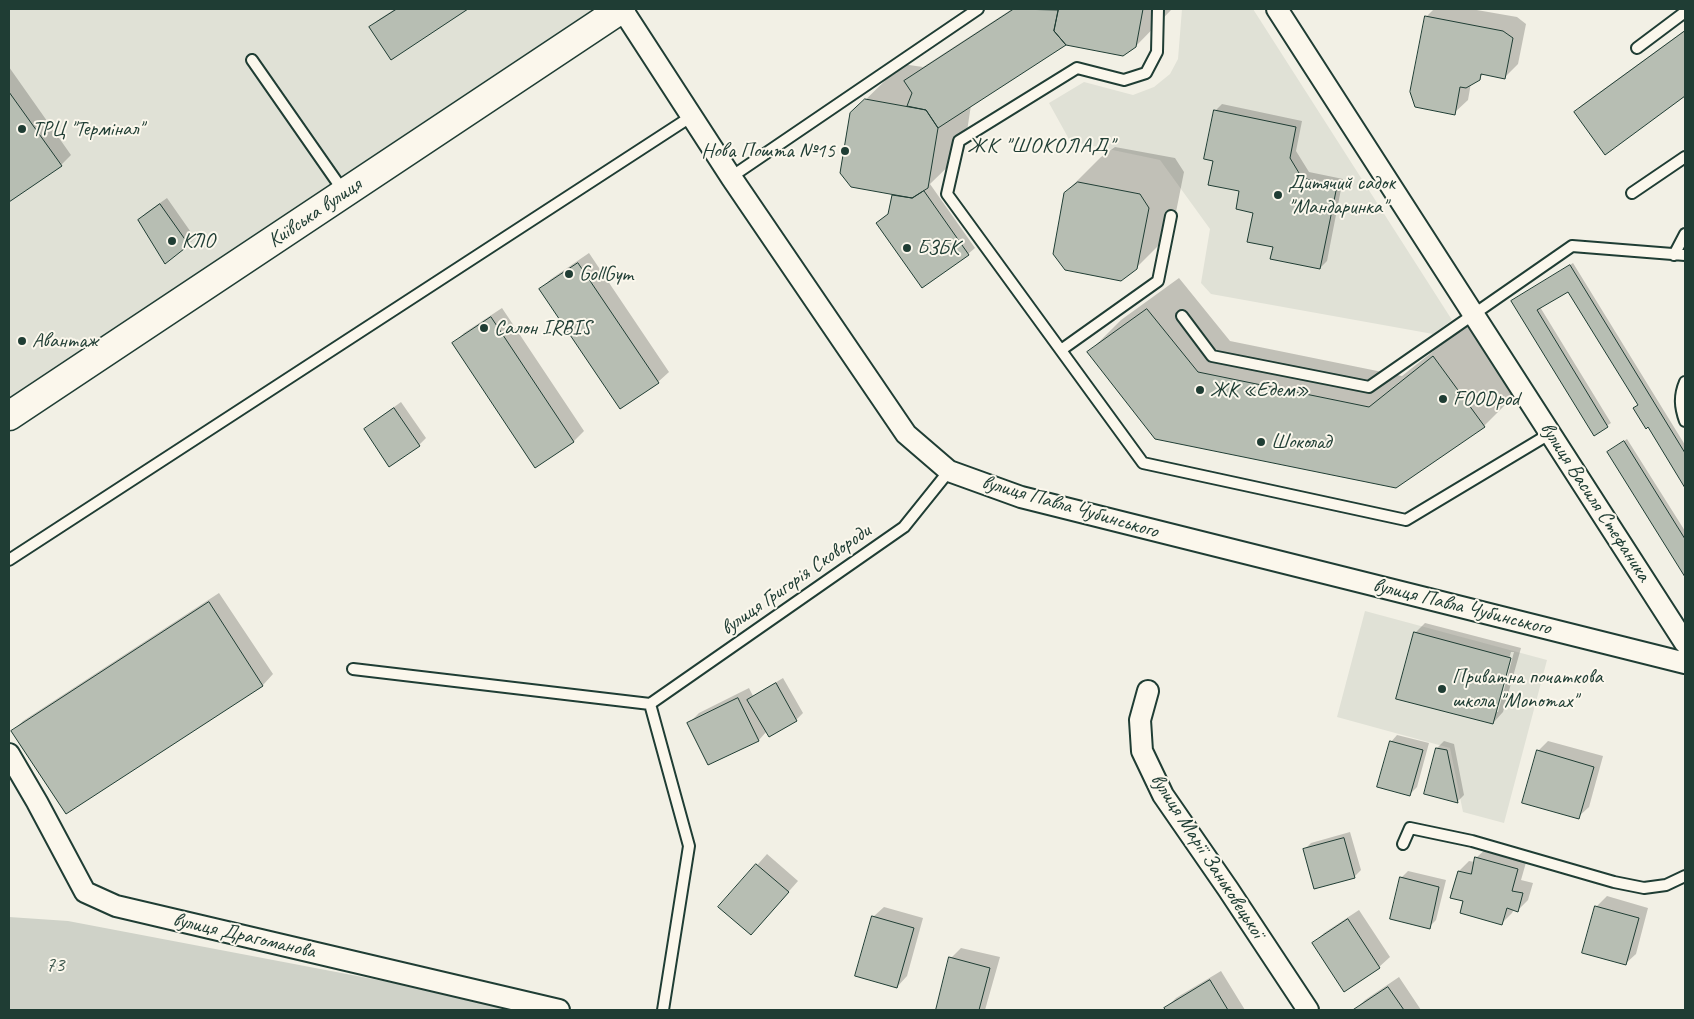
<!DOCTYPE html>
<html>
<head>
<meta charset="utf-8">
<style>
	body { margin:0 }
	#map { position:relative; width:1694px; height:1019px; overflow:hidden; background:#f2f0e5; font-family:Caveat,sans-serif }
	canvas { display:block }
	.frame { position:absolute; inset:0; border:10px solid #1f3d34; pointer-events:none }
</style>
</head>
<body>
<div id="map">
<canvas width="1694" height="1019"></canvas>
<div class="frame"></div>
</div>
<script>
const c = document.querySelector('canvas').getContext('2d');
c.lineJoin = 'round';
function paint(path, color) { c.fillStyle = color; c.fill(path, 'evenodd'); }
function strokePath(path, color, width, dash) { c.strokeStyle = color; c.lineWidth = width; c.lineCap = dash ? 'butt' : 'round'; c.setLineDash(dash || []); c.stroke(path); }
function label(font, color, halo, rows, align = 'center') {
  c.font = font + ' Caveat,sans-serif'; c.lineWidth = 4; c.setLineDash([]); c.textBaseline = 'middle'; c.strokeStyle = halo; c.fillStyle = color; for (const [text, x, y, turn = 0] of rows) {
    c.save(); c.translate(x, y); c.rotate((+turn || 0) * Math.PI / 180); c.textAlign = isNaN(turn) ? turn : align; if (halo) c.strokeText(text, 0, 0); c.fillText(text, 0, 0); c.restore();
  }
}
paint(new Path2D(`
	M9,9H621L9,416Z
	M1182,9H1253L1452,320L1433,334L1211,294L1201,283L1210,229L1160,160L1070,141L1049,103L1084,82L1133,95L1154,87L1170,74L1178,59Z
	M1365,611L1547,660L1504,823L1463,812L1450,748L1337,717Z`), '#e0e1d6');
paint(new Path2D(`
	M9,917L68,921L536,1010H9Z`), '#cfd2c8');
paint(new Path2D(`
	M395,9H466L391,58L371,27L378,20Z
	M1012,9H1172L1136,46L1066,44L971,105L964,151L930,184L975,248L968,254L878,223L890,212L895,194L852,113L902,64L923,67Z
	M1434,9H1471L1517,17L1526,24L1518,64L1504,78L1484,74L1471,83L1468,100L1454,113L1426,17Z
	M1685,30V94L1605,153L1576,112L1582,105Z
	M9,67L71,155L61,165L9,200Z
	M1222,104L1302,121L1296,151L1309,172L1343,179L1327,261L1320,268L1274,246L1241,190L1215,160V111Z
	M1115,147L1175,158L1184,172L1172,232L1136,268L1065,193L1101,157Z
	M167,198L195,238L189,244L139,220L146,213Z
	M589,253L669,372L658,382L540,289L551,279Z
	M1573,263L1685,445V485L1649,426L1634,408L1639,404L1568,290L1540,307L1611,423L1594,434L1512,301Z
	M1179,278L1230,341L1402,376L1466,325L1516,394L1484,426L1395,487L1089,352L1121,320Z
	M502,308L584,431L574,441L535,467L453,344L464,333Z
	M401,402L426,438L419,445L365,430L372,423Z
	M1627,439L1685,531V575L1608,452Z
	M219,593L273,674L263,685L66,813L13,731L23,721Z
	M1425,623L1521,648L1503,712L1493,723L1415,633ZM1511,652H1514L1498,712H1495Z
	M783,678L803,713L796,720L769,736L767,731L759,740L708,764L689,723L699,713L749,688L753,696Z
	M1397,735L1429,743L1417,787L1410,794L1391,742Z
	M1444,741L1454,744L1464,795L1458,801L1426,794L1437,748Z
	M1548,741L1603,756L1589,807L1578,817L1538,751Z
	M1350,832L1361,870L1355,876L1315,888L1304,850L1311,843Z
	M1487,848L1527,859L1521,880L1533,883L1528,900L1518,910L1514,909L1512,913L1502,923L1465,900L1459,871L1469,861L1475,862L1476,858Z
	M767,854L798,881L761,923L720,907Z
	M1408,871L1446,880L1436,920L1429,927L1401,878Z
	M1607,896L1648,908L1636,954L1625,964L1596,907Z
	M884,907L923,918L907,976L897,987L873,917Z
	M1359,910L1390,957L1379,967L1314,943L1324,933Z
	M961,948L1000,957L985,1010L937,1009L951,958Z
	M1221,971L1245,1010H1167L1166,1008L1176,998Z
	M1399,977L1421,1010H1355L1365,1000Z`), '#0003');
const building = new Path2D(`
	M397,9H468L391,60L369,27Z
	M1014,9L1058,10L1054,31L1066,45L938,128L926,110L907,106L912,93L904,81Z
	M1059,9H1143L1136,47L1123,56L1066,45L1054,31Z
	M1425,16L1503,31L1513,38L1505,79L1481,74L1480,80L1466,88L1460,87L1455,115L1415,107L1410,92Z
	M1685,31V96L1605,155L1574,112Z
	M9,92L62,166L9,202Z
	M865,99L926,110L938,128L928,188L912,198L851,187L840,173L850,113Z
	M1214,110L1296,127L1290,158L1302,178L1337,186L1320,269L1270,259L1273,247L1247,242L1253,213L1236,209L1239,191L1208,185L1213,161L1204,159Z
	M1078,182L1140,194L1149,208L1137,269L1121,281L1065,270L1053,254L1064,193Z
	M924,191L969,255L922,288L876,223L888,214L892,195L912,198Z
	M160,204L189,245L165,264L138,220Z
	M578,263L659,383L620,409L539,289Z
	M1570,265L1685,453V488L1648,427L1646,429L1633,408L1638,405L1568,292L1537,310L1608,427L1594,436L1511,301Z
	M1147,309L1198,372L1369,407L1433,356L1485,427L1396,488L1155,439L1087,352Z
	M491,317L574,442L535,468L452,343Z
	M394,408L420,446L389,467L364,429Z
	M1624,441L1685,539V577L1607,452Z
	M209,602L263,686L66,814L11,731Z
	M1414,632L1511,658L1493,724L1396,699Z
	M776,683L797,721L769,737L747,700Z
	M738,698L759,741L708,765L687,723Z
	M1390,741L1423,750L1410,796L1377,787Z
	M1436,748L1447,750L1458,803L1424,794Z
	M1537,750L1594,767L1579,819L1522,803Z
	M1344,838L1355,878L1314,889L1303,849Z
	M1475,857L1518,869L1512,891L1523,893L1518,912L1507,908L1502,925L1460,913L1463,901L1450,898L1458,871L1471,874Z
	M756,864L789,892L751,935L718,907Z
	M1400,877L1439,887L1430,929L1390,919Z
	M1595,906L1639,918L1626,965L1582,953Z
	M872,916L914,928L897,988L855,976Z
	M1348,919L1380,968L1344,992L1312,943Z
	M949,957L990,968L979,1010H936Z
	M1210,980L1228,1010H1166L1164,1008Z
	M1388,987L1404,1010H1353Z`);
paint(building, '#b7beb3');
strokePath(building, '#1f3d34', 1);
const lane = new Path2D(`
	M1158,9L1157,52L1146,73L1124,80L1077,68L959,141L947,194L1143,463L1406,520L1551,433
	M1637,48L1685,12
	M252,60L344,192
	M731,177L978,9
	M1632,193L1685,157
	M1674,255L1685,234
	M1182,316L1212,356L1369,387L1572,246L1685,255
	M1061,350L1158,281L1171,216
	M1685,382C1679,396 1680,407 1685,421
	M9,560L692,116
	M353,669L650,704L904,527L949,471
	M650,704L689,846L663,1010
	M1403,844L1410,828L1472,841L1614,882L1644,888L1666,885L1685,876`);
const street = new Path2D(`
	M622,9L731,177L906,434L949,471L1021,497L1685,663
	M1277,9L1685,643
	M1148,691L1140,720L1142,751L1163,795L1228,889L1308,1010
	M9,754L37,802L85,892L116,906L559,1010`);
const primary = new Path2D(`
	M9,416L621,9`);
strokePath(lane, '#1f3d34', 14);
strokePath(street, '#1f3d34', 24);
strokePath(primary, '#1f3d34', 31);
strokePath(lane, '#fbf7ec', 10);
strokePath(street, '#fbf7ec', 20);
strokePath(primary, '#fbf7ec', 28);
for (const [x, y, r, color] of [
	[22,129,5,"#1f3d34"],
	[845,151,5,"#1f3d34"],
	[1278,195,5,"#1f3d34"],
	[172,241,5,"#1f3d34"],
	[907,248,5,"#1f3d34"],
	[569,274,5,"#1f3d34"],
	[484,328,5,"#1f3d34"],
	[22,341,5,"#1f3d34"],
	[1200,390,5,"#1f3d34"],
	[1443,399,5,"#1f3d34"],
	[1261,442,5,"#1f3d34"],
	[1442,689,5,"#1f3d34"]
]) { const dot = new Path2D(); dot.arc(x, y, r, 0, 2 * Math.PI); c.fillStyle = color; c.fill(dot); strokePath(dot, '#fbf7ec', 2); }
label('21px', '#1f3d34', '#fbf7ec', [
	["ТРЦ \"Термінал\"",32,129],
	["Нова Пошта №15",835,151,"right"],
	["Дитячий садок",1288,183],
	["\"Мандаринка\"",1288,207],
	["КЛО",182,241],
	["БЗБК",917,248],
	["GollGym",579,274],
	["Салон IRBIS",494,328],
	["Авантаж",32,341],
	["ЖК «Едем»",1210,390],
	["FOODpod",1453,399],
	["Шоколад",1271,442],
	["Приватна початкова",1452,677],
	["школа \"Monomax\"",1452,701]
], 'left');
label('21px', '#1f3d34', '#fbf7ec', [
	["Київська вулиця",315,213,-34],
	["вулиця Василя Стефаника",1595,502,57],
	["вулиця Павла Чубинського",1070,507,16],
	["вулиця Григорія Сковороди",796,580,-35],
	["вулиця Павла Чубинського",1462,607,14],
	["вулиця Марії Заньковецької",1207,856,57],
	["вулиця Драгоманова",244,936,13]
]);
label('21px', '#425b52', '#fbf7ec', [
	["73",55,965]
]);
c.letterSpacing = '1px';
label('22px', '#1f3d34', '#fbf7ec', [
	["ЖК \"ШОКОЛАД\"",1041,146]
]);
c.letterSpacing = '0px';
</script>
</body>
</html>
